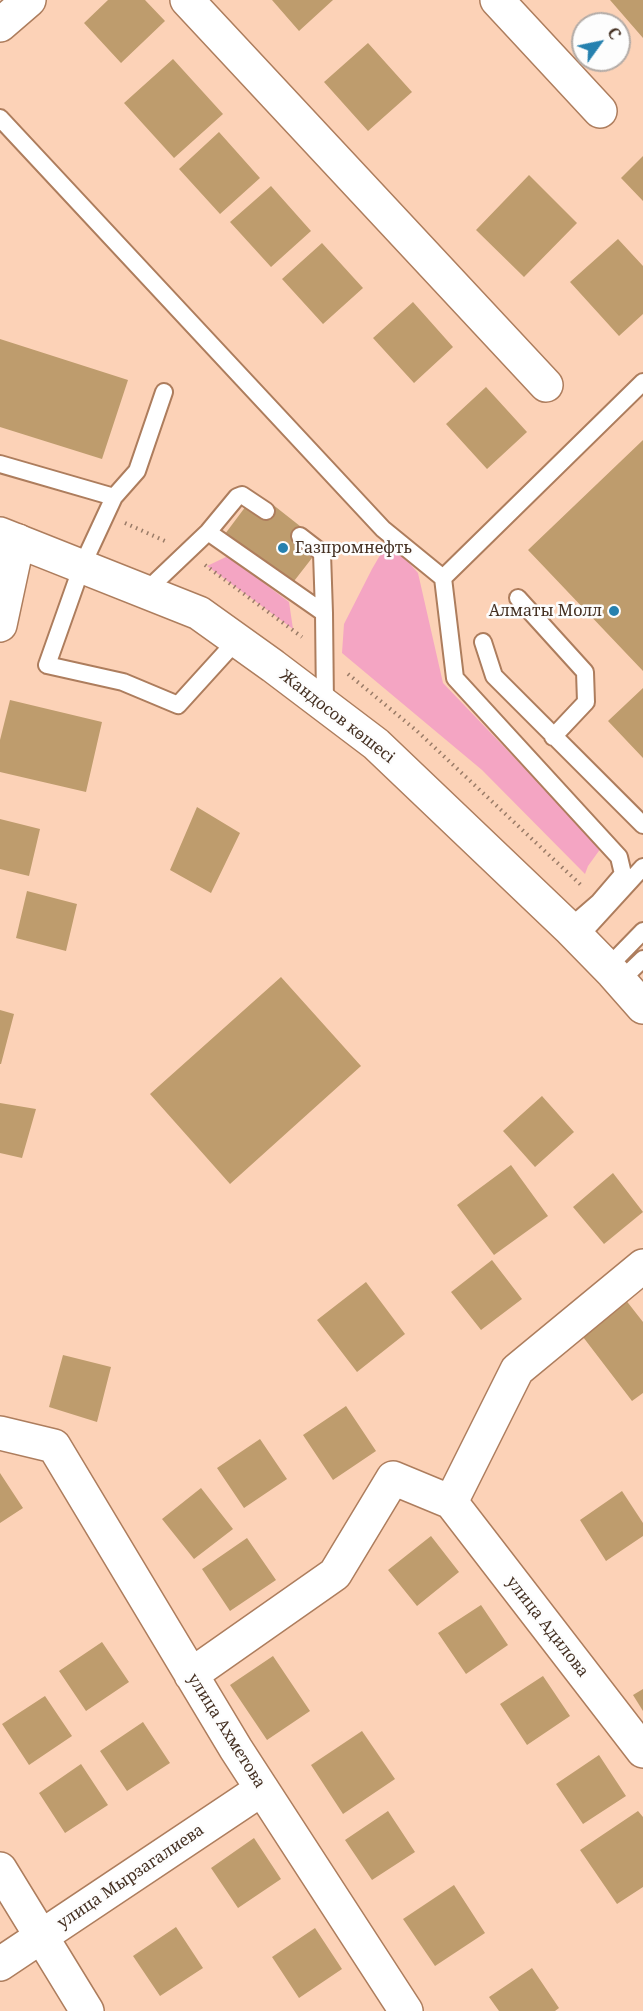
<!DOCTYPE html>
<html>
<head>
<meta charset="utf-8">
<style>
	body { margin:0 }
	#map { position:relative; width:643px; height:2011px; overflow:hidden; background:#fcd2b7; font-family:"Noto Serif",serif }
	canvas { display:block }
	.north { position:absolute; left:571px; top:12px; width:60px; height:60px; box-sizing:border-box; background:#fdfdfd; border:2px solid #b3aba6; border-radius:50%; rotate:57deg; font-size:16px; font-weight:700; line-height:24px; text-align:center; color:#453123 }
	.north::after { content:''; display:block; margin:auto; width:21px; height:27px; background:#2681af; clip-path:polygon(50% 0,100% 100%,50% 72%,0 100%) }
</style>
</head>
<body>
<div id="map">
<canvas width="643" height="2011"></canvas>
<div class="north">С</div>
</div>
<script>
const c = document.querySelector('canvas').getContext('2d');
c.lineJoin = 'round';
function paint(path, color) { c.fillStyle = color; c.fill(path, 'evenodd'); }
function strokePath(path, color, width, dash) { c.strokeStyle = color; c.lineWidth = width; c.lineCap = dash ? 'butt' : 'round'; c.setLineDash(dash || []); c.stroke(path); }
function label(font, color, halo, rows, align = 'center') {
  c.font = font + ' "Noto Serif",serif'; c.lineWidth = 5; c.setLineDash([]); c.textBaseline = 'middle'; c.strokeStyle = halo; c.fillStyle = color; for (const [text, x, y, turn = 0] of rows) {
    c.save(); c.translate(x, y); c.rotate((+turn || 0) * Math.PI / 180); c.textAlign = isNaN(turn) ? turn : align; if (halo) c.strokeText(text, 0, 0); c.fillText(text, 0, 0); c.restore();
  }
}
paint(new Path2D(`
	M389,540L418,573L443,683L601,848L588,866L585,874L482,770L342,653L344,624L372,569Z
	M228,556L289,602L293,629L207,566Z`), '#f4a5c3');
paint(new Path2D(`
	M108,0H145L165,21L121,63L84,23Z
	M272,0H333L299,31Z
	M610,0H643V38Z
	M368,43L412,92L368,131L324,82Z
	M173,59L223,114L174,158L124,103Z
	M219,132L260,178L220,214L179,169Z
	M643,156V201L621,178Z
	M529,175L577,223L524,277L476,230Z
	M271,186L311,231L271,267L230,222Z
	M618,239L643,266V314L619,336L570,282Z
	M322,243L363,288L323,324L282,279Z
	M413,302L453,347L414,383L373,338Z
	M0,339L128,380L102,459L0,427Z
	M486,387L527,432L487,469L446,424Z
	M643,440V671L528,550Z
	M272,504L305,530L294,544L312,558L291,585L225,534L246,506L261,518Z
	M643,688V758L608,721Z
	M10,700L102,722L86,792L0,772V740Z
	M197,807L240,833L211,893L170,870Z
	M0,819L40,829L29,876L0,869Z
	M27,891L77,904L66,951L16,938Z
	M281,977L361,1066L230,1184L150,1094Z
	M0,1010L14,1014L1,1064H0Z
	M542,1096L574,1132L535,1167L503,1131Z
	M0,1103L36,1109L22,1158L0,1153Z
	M511,1165L548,1216L494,1255L457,1205Z
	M613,1173L643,1212L604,1244L573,1207Z
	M492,1260L522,1299L481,1330L451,1292Z
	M366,1282L405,1334L357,1372L317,1320Z
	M625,1299L643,1322V1393L632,1401L580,1333Z
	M63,1355L111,1367L97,1422L49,1407Z
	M346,1406L376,1451L333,1480L303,1435Z
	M260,1439L287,1479L244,1508L217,1468Z
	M0,1473L23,1508L0,1523Z
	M201,1488L233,1529L194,1559L162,1519Z
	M622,1491L643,1523V1536L606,1561L580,1520Z
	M431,1536L459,1572L417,1606L388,1570Z
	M247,1538L276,1580L230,1611L202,1569Z
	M481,1605L508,1645L466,1674L438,1633Z
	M102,1642L129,1682L86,1711L59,1671Z
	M273,1656L310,1711L267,1740L230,1685Z
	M543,1676L570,1716L527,1745L500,1704Z
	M643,1689V1711L633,1695Z
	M45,1696L72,1736L29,1765L2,1724Z
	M143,1722L170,1763L127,1791L100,1751Z
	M362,1731L395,1779L343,1814L311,1765Z
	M599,1755L626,1796L583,1824L556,1784Z
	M81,1764L108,1805L65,1833L39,1793Z
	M388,1811L415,1852L372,1880L345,1840Z
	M638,1811L643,1817V1887L617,1904L580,1850Z
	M254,1838L281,1879L238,1908L211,1868Z
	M454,1885L485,1933L435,1966L403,1919Z
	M176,1927L203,1968L160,1996L133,1956Z
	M315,1928L342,1969L299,1998L272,1957Z
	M532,1968L559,2008L555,2011H499L489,1997Z`), '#be9c6d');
const lane = new Path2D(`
	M0,118L383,529L443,578L643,382
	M0,464L114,497L82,566L47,665L123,682L178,705L237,640
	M114,497L137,471L164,392
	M208,532L324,613
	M300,536L322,553L324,613L325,705
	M443,578L455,678L619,857L623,874L599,902L569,928
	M146,591L208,532L237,497L242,495L266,511
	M518,598L585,672L586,702L553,737
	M483,642L494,676L643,825
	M578,938L643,867
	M608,967L643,931
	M620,981L643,959`);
const street = new Path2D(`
	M187,0L546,385
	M497,0L600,111
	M0,25L29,0
	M0,625L18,541
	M0,1433L54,1446L236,1749L406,2011
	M451,1502L517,1370L643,1266
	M191,1675L335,1574L393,1478L451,1502L643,1751
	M0,1869L87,2011
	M0,1964L262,1789`);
const primary = new Path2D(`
	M0,534L199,613L273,666L376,744L569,928L613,973L643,1007`);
strokePath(lane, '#ad7d5d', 20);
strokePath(street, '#ad7d5d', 36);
strokePath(primary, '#ad7d5d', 36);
strokePath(new Path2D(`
	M125,523L165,541
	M205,565L302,637
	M348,674L417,731L582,886`), '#997b67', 4, [1.5, 4.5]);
strokePath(lane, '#fff', 16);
strokePath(street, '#fff', 33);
strokePath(primary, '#fff', 33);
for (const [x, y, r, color] of [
	[283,548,6,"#2681af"],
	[614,611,6,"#2681af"]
]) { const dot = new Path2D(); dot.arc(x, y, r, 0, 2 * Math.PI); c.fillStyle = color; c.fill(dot); strokePath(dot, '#fdfdfd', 2); }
label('16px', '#453123', '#fdfdfd', [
	["Газпромнефть",295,548],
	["Алматы Молл",602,611,"right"]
], 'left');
label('16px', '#453123', '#fdfdfd', [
	["Жандосов көшесі",337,717,38],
	["улица Адилова",547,1627,52],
	["улица Ахметова",226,1731,58],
	["улица Мырзагалиева",131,1877,-34]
]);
</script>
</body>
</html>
